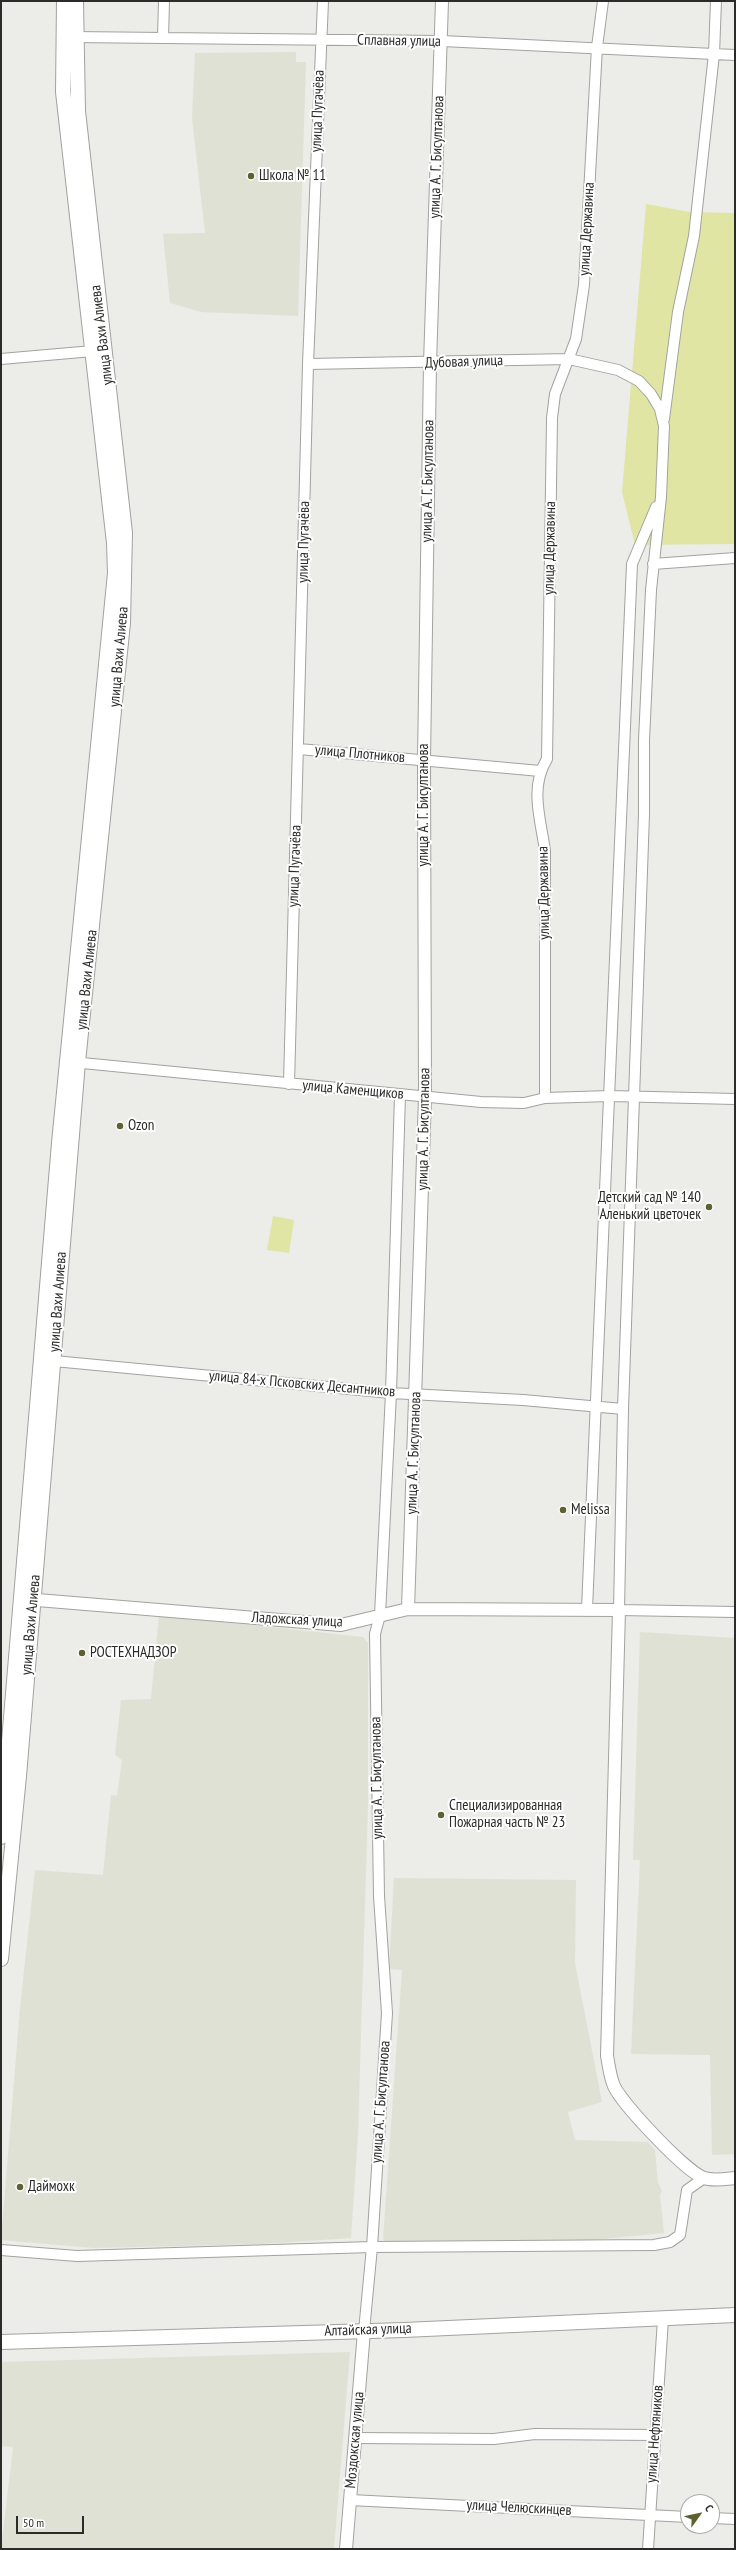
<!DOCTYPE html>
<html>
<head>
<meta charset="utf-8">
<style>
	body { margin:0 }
	#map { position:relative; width:736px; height:2550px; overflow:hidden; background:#ecece8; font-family:"PT Sans Narrow",sans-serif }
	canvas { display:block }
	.frame { position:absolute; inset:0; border:2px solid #2b2b29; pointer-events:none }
	.north { position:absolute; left:680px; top:2494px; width:40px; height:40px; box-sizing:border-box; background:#fff; border:1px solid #aaaaa9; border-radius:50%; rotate:57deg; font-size:11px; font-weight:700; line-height:16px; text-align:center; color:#2b2b29 }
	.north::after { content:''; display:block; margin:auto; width:14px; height:18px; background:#5f6230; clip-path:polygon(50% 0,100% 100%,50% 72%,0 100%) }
	.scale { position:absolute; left:16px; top:2516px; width:68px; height:18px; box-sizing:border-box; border:2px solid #2b2b29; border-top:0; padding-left:5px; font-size:12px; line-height:14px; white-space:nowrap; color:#2b2b29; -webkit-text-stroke:3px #fff; paint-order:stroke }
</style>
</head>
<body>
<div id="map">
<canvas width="736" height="2550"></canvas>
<div class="frame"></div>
<div class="north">С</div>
<div class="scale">50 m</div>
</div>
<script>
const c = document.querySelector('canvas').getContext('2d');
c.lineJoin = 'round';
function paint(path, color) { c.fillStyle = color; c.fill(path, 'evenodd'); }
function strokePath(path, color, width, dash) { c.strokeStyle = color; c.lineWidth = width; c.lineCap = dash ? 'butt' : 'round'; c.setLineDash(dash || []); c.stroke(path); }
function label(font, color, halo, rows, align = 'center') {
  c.font = font + ' "PT Sans Narrow",sans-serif'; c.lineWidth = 4; c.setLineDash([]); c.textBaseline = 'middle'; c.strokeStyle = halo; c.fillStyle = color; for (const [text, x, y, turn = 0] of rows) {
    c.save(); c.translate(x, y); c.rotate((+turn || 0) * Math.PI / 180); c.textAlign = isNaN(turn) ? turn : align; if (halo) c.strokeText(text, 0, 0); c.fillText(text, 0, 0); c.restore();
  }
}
paint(new Path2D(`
	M296,52V62H306L298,316L201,312L170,303L163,234L205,233L192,118L195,53Z
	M159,1615L363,1637L368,1643V1805L358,2133L351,2238L261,2244L93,2248L1,2240L20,2008L35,1870L103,1875L111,1795L117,1796L122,1760L115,1755L121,1700L151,1699Z
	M640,1632L735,1638V2154L712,2155L710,2055L631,2054L640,1860H633Z
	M394,1878L576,1880L575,1963L602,2102L568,2112L575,2140L648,2142L655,2150L658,2183L662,2191L660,2195L664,2233L582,2241L386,2242L383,2239L402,1970L389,1969Z
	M350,2352L334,2549H1L13,2447L1,2446V2362Z`), '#e0e1d5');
paint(new Path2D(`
	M646,204L689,212L735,213V544L635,545L622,492Z
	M273,1216L294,1220L289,1253L267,1250Z`), '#e0e5a4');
const minor = new Path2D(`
	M72,37L442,41L735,55
	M163,38L164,1
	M1,359L93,351
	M308,364L569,359L618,370L639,381L651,394L660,409L664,426L661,497L651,590L644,740V814L623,1409L619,1610L735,1612
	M664,419L678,312L694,236L714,54L716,1
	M653,564L735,558
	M299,749L540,771
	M72,1062L481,1102L524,1103L545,1098L610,1096L735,1099
	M289,1084L308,364L323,1
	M545,1098V851C541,820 529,788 547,759L552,418L555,394L576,339L584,285L597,47L603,1
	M54,1361L391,1393L523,1400L623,1409
	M587,1609L632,564L656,507
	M1,2250L77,2256L372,2247L654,2245L670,2242L680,2235L687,2190L704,2178
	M364,2331L372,2247L387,2013L379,1896L375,1634L380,1615L391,1393L400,1095
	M355,2438L494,2439L535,2434L655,2435
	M350,2500L688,2517
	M712,2518L735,2519
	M648,2549L663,2319`);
const tertiary = new Path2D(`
	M25,1599L341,1625L408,1609L619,1610L607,2056C609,2066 610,2077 614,2086C622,2104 686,2172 704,2178C713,2181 725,2179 735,2178
	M408,1609L425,1097L424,760L430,363L442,1
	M346,2549L364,2331`);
const secondary = new Path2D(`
	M1,1837L59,1143L115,573L114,543L63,92L64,1
	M1,1959L19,1776L78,1062L123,623L125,533L78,111L76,1
	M1,2342L404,2330L735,2315`);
strokePath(minor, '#a2a39f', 12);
strokePath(tertiary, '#a2a39f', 14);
strokePath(secondary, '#a2a39f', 16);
strokePath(minor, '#fff', 10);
strokePath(tertiary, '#fff', 12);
strokePath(secondary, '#fff', 14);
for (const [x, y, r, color] of [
	[251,176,4,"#5f6230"],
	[120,1126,4,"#5f6230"],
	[709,1207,4,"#5f6230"],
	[563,1510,4,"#5f6230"],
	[82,1653,4,"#5f6230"],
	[441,1815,4,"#5f6230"],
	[20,2187,4,"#5f6230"]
]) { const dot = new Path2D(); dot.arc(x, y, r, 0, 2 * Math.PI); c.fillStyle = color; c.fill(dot); strokePath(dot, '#fff', 1.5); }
label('15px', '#2b2b29', '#fff', [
	["Сплавная улица",399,41,1],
	["улица Пугачёва",318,111,-88],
	["улица А. Г. Бисултанова",437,157,-88],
	["улица Державина",587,229,-87],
	["улица Вахи Алиева",102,335,-97],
	["Дубовая улица",464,362,-2],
	["улица А. Г. Бисултанова",428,481,-89],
	["улица Пугачёва",304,542,-89],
	["улица Державина",550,548,-89],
	["улица Вахи Алиева",119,657,-85],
	["улица Плотников",360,754,5],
	["улица А. Г. Бисултанова",424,805,-90],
	["улица Пугачёва",295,866,-88],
	["улица Державина",544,893,-91],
	["улица Вахи Алиева",87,980,-84],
	["улица Каменщиков",353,1090,5],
	["улица А. Г. Бисултанова",424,1129,-89],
	["улица Вахи Алиева",58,1302,-86],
	["улица 84-х Псковских Десантников",302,1384,5],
	["улица А. Г. Бисултанова",414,1453,-88],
	["Ладожская улица",297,1620,3],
	["улица Вахи Алиева",31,1625,-85],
	["улица А. Г. Бисултанова",377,1778,-91],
	["улица А. Г. Бисултанова",381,2102,-86],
	["Алтайская улица",368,2330,-2],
	["улица Нефтяников",655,2434,-86],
	["Моздокская улица",355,2440,-85],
	["улица Челюскинцев",519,2508,3]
]);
label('15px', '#2b2b29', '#fff', [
	["Школа № 11",259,176],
	["Ozon",128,1126],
	["Детский сад № 140",701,1198,"right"],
	["Аленький цветочек",701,1215,"right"],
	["Melissa",571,1510],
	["РОСТЕХНАДЗОР",90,1653],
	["Специализированная",449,1806],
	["Пожарная часть № 23",449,1823],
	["Даймохк",28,2187]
], 'left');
</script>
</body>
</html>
